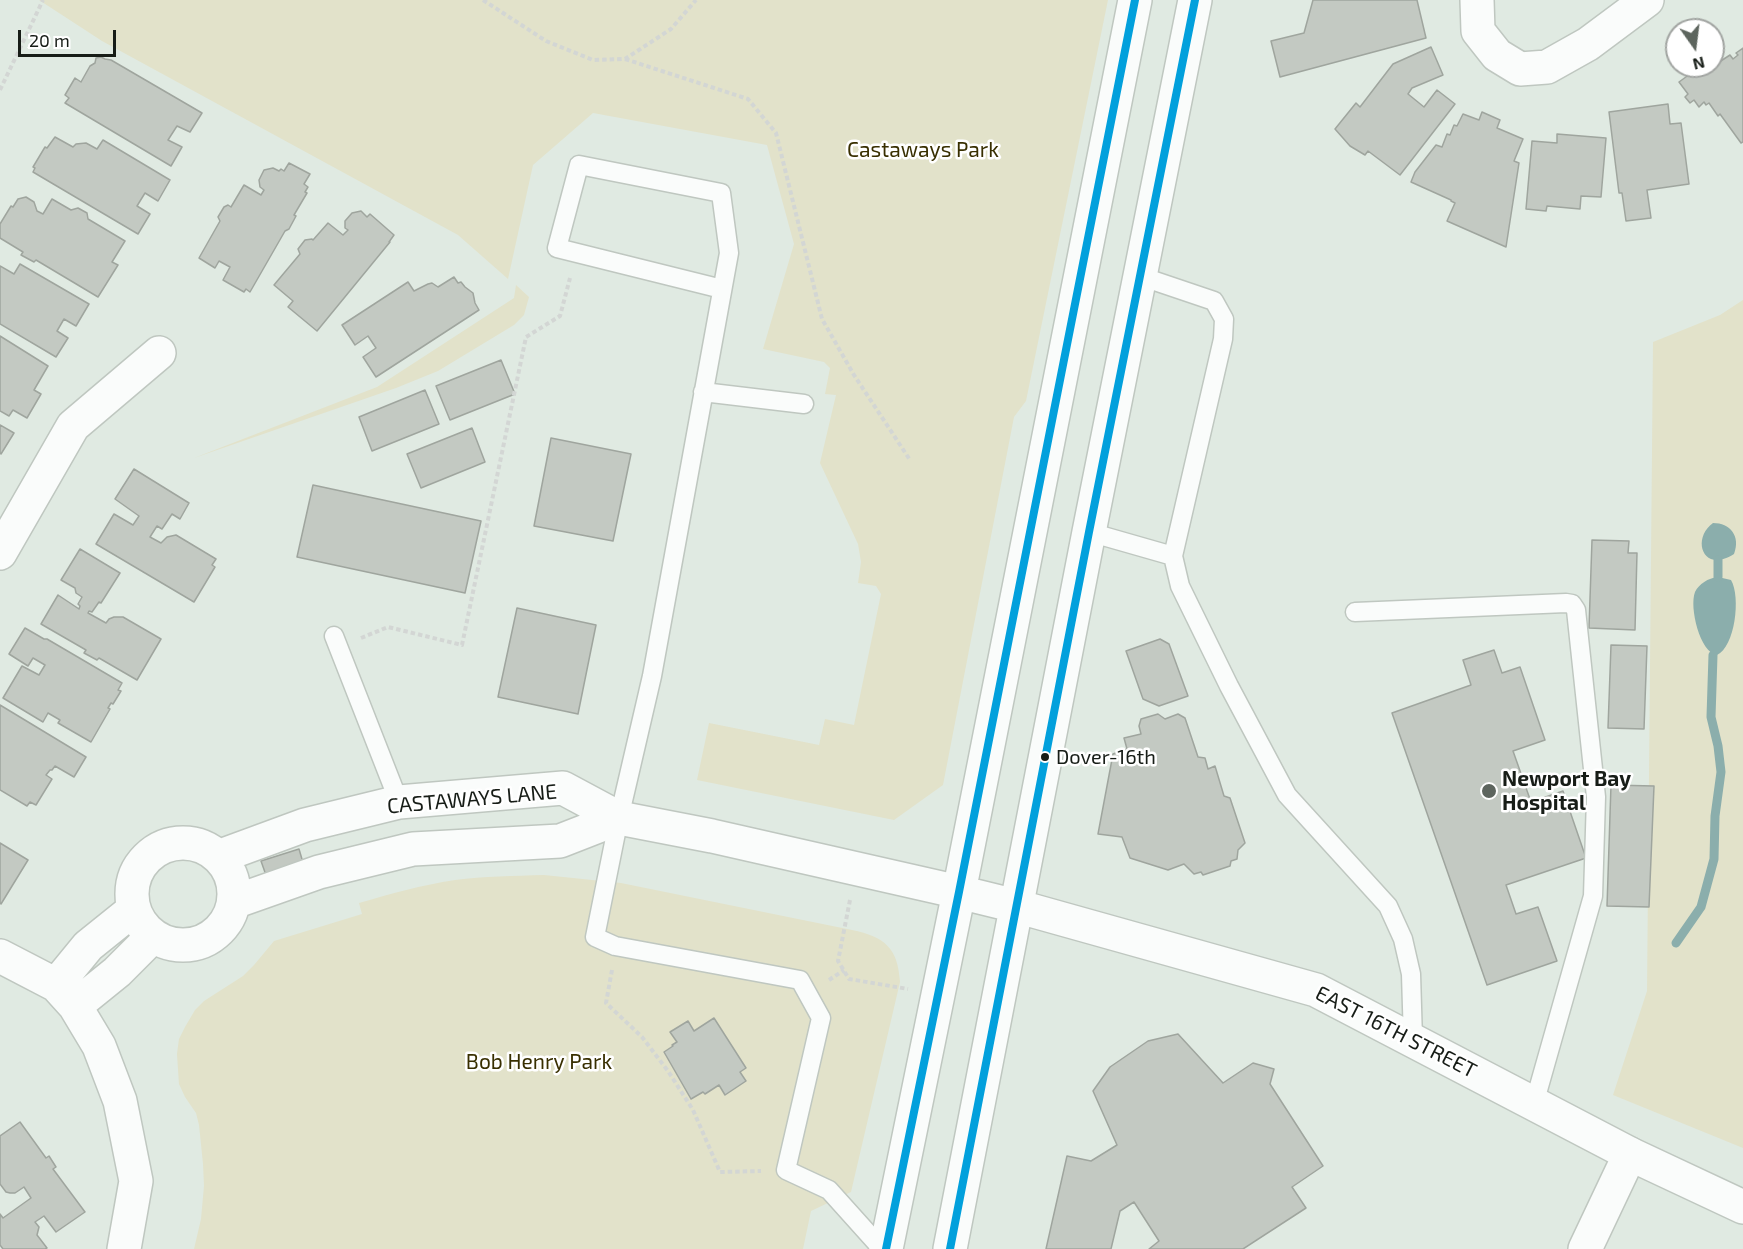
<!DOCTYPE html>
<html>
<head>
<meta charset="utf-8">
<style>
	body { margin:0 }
	#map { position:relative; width:1743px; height:1249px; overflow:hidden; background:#e0eae2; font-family:"Exo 2",sans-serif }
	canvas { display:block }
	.north { position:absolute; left:1665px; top:18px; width:60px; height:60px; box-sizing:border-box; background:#fff; border:2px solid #a2a5a2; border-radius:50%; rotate:166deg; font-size:16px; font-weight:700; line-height:24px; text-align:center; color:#171d17 }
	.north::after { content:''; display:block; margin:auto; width:21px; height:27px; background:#5d655e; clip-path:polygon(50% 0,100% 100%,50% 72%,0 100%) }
	.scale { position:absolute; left:18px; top:30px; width:98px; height:27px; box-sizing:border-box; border:3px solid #171d17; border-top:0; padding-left:8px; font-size:18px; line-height:21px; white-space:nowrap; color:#171d17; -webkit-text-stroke:4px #fff; paint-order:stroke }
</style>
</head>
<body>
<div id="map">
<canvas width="1743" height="1249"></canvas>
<div class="north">N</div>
<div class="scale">20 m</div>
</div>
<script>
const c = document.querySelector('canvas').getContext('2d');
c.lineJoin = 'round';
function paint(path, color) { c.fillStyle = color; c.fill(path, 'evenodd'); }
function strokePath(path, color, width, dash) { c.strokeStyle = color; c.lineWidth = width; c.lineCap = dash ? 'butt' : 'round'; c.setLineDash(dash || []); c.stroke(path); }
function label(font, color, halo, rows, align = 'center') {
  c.font = font + ' "Exo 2",sans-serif'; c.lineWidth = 5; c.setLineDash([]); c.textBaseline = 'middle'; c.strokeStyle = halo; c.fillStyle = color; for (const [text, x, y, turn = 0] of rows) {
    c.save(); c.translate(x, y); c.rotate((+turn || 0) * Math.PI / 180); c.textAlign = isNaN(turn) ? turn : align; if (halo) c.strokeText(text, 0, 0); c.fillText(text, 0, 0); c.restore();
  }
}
paint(new Path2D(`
	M39,0H1108L1026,401L1014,417L943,785L894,820L697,780L709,723L819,745L825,719L854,725L881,594L876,586L858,583L861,562L858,544L820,463L836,395L825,394L830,368L824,362L763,349L794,244L767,145L593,113L533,165L508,279L458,235L102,41Z
	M516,285L529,297L524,315L514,325L438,371L396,388L194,458L377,387L514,298Z
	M1743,300V1148L1613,1095L1647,991L1653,342L1720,315Z
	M544,875L621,883L852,930C885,937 898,948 900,982L851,1192L811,1211L803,1249H194L201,1219L204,1186L203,1164L199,1125L196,1113L185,1097L179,1084L177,1054L179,1039L185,1027L195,1010L204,1001L243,976L254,965L274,941L362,914L359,903C390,894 422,885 455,880C484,876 514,876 544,875Z`), '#e2e2ca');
paint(new Path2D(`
	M1713,523C1730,523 1741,536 1734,554C1703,574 1691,539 1713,523Z
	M1718,577L1731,580C1741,597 1735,647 1717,655C1700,653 1689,607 1695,592C1699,584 1708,578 1718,577Z`), '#8baeac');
strokePath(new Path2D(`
	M1718,577V560
	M1676,943L1701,907L1714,859L1715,816L1721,772L1718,746L1711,717L1713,655`), '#8baeac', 9);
const building = new Path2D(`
	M1313,0H1417L1426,38L1280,77L1271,41L1304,33Z
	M1431,47L1443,75L1412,88L1408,94L1424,107L1437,90L1455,104L1400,175L1368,151L1365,155L1350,146L1335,129L1356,103L1360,107L1393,64Z
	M1743,48V142L1741,143L1720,114L1718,116L1709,103L1706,105L1704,102L1699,107L1694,100L1690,103L1685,97L1688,94L1679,82L1701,66H1709L1710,68L1730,55L1733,59L1738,55L1736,53Z
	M101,57L105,59L111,60L202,113L190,132L177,126L168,140L182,147L171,166L65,103L69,98L65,95L75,78L81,82L90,66L95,63L96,58Z
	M1668,104L1670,124L1681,123L1689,184L1647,190L1651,218L1626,221L1622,193H1619L1609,112Z
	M1482,112L1500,120L1497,128L1523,139L1514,161L1519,163L1506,247L1447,221L1455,203L1451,201V200L1411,182L1415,172L1436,145L1442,147L1447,134L1450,135L1454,125L1457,126L1463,114L1479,120Z
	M1557,134L1606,138L1601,197L1581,196L1580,209L1547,206L1546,211L1526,209L1532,141L1557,143Z
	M55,137L73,147L76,144L86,143L97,149L103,140L170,180L158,201L145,193L137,206L150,214L138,234L33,172L35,168L33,167L45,147L47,148Z
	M289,163L310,174L304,184L308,187L305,192L307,193L294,215L296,216L289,229L285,231L250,292L246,289L244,292L223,280L230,267L219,261L215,268L199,258L220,221L218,217L224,207L228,205L231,207L244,185L261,195L264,190L260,187L259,180L264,170L273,168L279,171L281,169L284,171Z
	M26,197L34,202L37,211L43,214L52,199L71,210L78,208L87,213L88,219L125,241L112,262L118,265L98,297L36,260L34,262L21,255L23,252L0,238V224L11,206L13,207L18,199Z
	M361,211L367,217L370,214L394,235L389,242H390L317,331L288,307L293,301L274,285L300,254L298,249L305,240L312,239L313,240L328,223L343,235L348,230L345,228V221L352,213Z
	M20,264L89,304L76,326L64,319L57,331L68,338L56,357L0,324V266L14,274Z
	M454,277L458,283L461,282L465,287L473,293L475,303L479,310L376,377L363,357L376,348L368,336L355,345L342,325L408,282L414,291L428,284L432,283L438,287Z
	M0,336L48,366L34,390L41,394L27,418L13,410L9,416L0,411Z
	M501,360L515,394L450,420L436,386Z
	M425,390L439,424L372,451L359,417Z
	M0,425L14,433L1,454L0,453Z
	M472,428L485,462L421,488L407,454Z
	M551,438L631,454L613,541L534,526Z
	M134,469L189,503L180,519L172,514L162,529L157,526L150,537L161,543L167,537L176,535L216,559L212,565L215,567L194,602L96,544L114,514L133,525L139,516L115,499Z
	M313,485L481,521L465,593L297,557Z
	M1592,540L1629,541L1628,553H1637L1635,630L1589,628Z
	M80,549L120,573L101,603L99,602L92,612L89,611L88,613L106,623L109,619L114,617H123L161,639L137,680L99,658L97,660L84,653L86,650L41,624L58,595L79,609L80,606L78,604L82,597L76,593L75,588L61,580Z
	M517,608L596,625L578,714L498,697Z
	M25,628L44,639H47L122,683L118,690L121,691L113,704L111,703L108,708L110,709L91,742L58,723L60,720L48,713L43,722L3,698L22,666L39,675L45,665L33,658L28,666L9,654Z
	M1160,639L1169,644L1188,696L1159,706L1143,699L1126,651Z
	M1611,645L1647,646L1644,729L1608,728Z
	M1494,650L1502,673L1520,667L1545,740L1513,751L1531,802L1563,791L1586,858L1506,885L1516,914L1538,907L1557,961L1487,985L1392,713L1471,685L1463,660Z
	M0,705L86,757L74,777L55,766L52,770H50L46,775L52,779L36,805L30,802L27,806L0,790Z
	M1158,714L1165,719L1178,714L1185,718L1198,757L1205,758L1208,769L1215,766L1224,796L1230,798L1245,843L1238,850L1237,859L1231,861L1230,866L1203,875L1201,872L1194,874L1184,864L1168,870L1130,858L1122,837L1098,834L1113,754L1127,749L1124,738L1141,734L1139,726L1141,719Z
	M1611,785L1654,786L1649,907L1607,906Z
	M0,843L28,860L1,904L0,903Z
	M299,849L304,866L267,878L261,861Z
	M714,1018L746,1068L740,1072L746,1081L725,1095L719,1085L705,1094L703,1092L691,1099L664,1052L673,1046L672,1045L677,1042L670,1032L688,1021L694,1031Z
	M1178,1034L1223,1083L1253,1063L1274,1069L1270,1084L1323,1166L1292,1187L1306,1208L1243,1249H1149L1159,1241L1134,1202L1120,1211L1111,1249H1046L1067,1156L1091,1161L1117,1145L1093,1091L1110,1067L1148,1041Z
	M20,1122L46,1158L49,1156L56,1167L53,1169L85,1212L56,1232L44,1216L35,1222L39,1227L37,1235L47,1248L45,1249H3L0,1245V1214L3,1218L31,1198L24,1187L15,1193H10L6,1192L0,1184V1136Z`);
paint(building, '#c3c9c2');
strokePath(building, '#9fa59e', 1.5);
const service = new Path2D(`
	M1140,276L1214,301L1224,319L1223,339L1173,556L1180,586L1229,686L1287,795L1388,906L1403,939L1411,974L1413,1040
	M722,289L557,248L579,165L721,193L729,253L652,676L619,818L595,937L615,946L800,980L821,1018L786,1170L829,1190L882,1249
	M703,392L804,404
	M1089,532L1173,556
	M1355,612L1566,603L1572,604L1576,610L1596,797L1593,896L1534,1104
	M334,636L399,802`);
const minor = new Path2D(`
	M1477,0L1478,31L1497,55L1520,69L1547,67L1588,44L1647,0
	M0,553L73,426L159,353
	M132 894a51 51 0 1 1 102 0a51 51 0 1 1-102 0Z
	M218,857L305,825L399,802L563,788L619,818L712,836L959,892
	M234,902L319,872L413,849L560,841L619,818
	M0,956L56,985L75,1006L99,1046L120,1101L136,1181L124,1249
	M56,985L88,946L134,909
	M75,1006L117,972L153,936
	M1585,1249L1630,1154`);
const tertiary = new Path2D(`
	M959,892L1016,906L1316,990L1630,1154L1743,1207
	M886,1249L959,892L1135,0
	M950,1249L1089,532L1195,0`);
strokePath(service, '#bfc7c0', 21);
strokePath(minor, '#bfc7c0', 36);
strokePath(tertiary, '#bfc7c0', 36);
strokePath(new Path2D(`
	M483,0L546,41L593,60L625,59L671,29L696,0
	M625,59L748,99L776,133L822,319L854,375L910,460
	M0,90L43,0
	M361,638L388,627L462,645L526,337L560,316L570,278
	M850,900L838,961L849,979L908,989
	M612,970L606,1003L642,1037L668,1071L693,1110L720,1172L761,1171
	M829,980L844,970`), '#d3d6d4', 4, [4.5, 3]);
strokePath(service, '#fafcfb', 18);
strokePath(minor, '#fafcfb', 33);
strokePath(tertiary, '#fafcfb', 33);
strokePath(new Path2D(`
	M886,1249L959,892L1135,0
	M950,1249L1089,532L1195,0`), '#02a0dc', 8);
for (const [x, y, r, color] of [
	[1045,757,5,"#171d17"],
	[1489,791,8,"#5d655e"]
]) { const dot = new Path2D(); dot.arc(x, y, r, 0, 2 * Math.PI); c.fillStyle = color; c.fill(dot); strokePath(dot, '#fff', 2); }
label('20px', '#171d17', '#fff', [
	["Dover-16th",1056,757]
], 'left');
label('21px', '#382f00', '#fff', [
	["Castaways Park",923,150],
	["Bob Henry Park",539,1062]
]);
label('bold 21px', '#171d17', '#fff', [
	["Newport Bay",1502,779],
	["Hospital",1502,803]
], 'left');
label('21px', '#171d17', '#fff', [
	["CASTAWAYS LANE",472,799,-5],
	["EAST 16TH STREET",1396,1032,27]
]);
</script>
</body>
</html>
